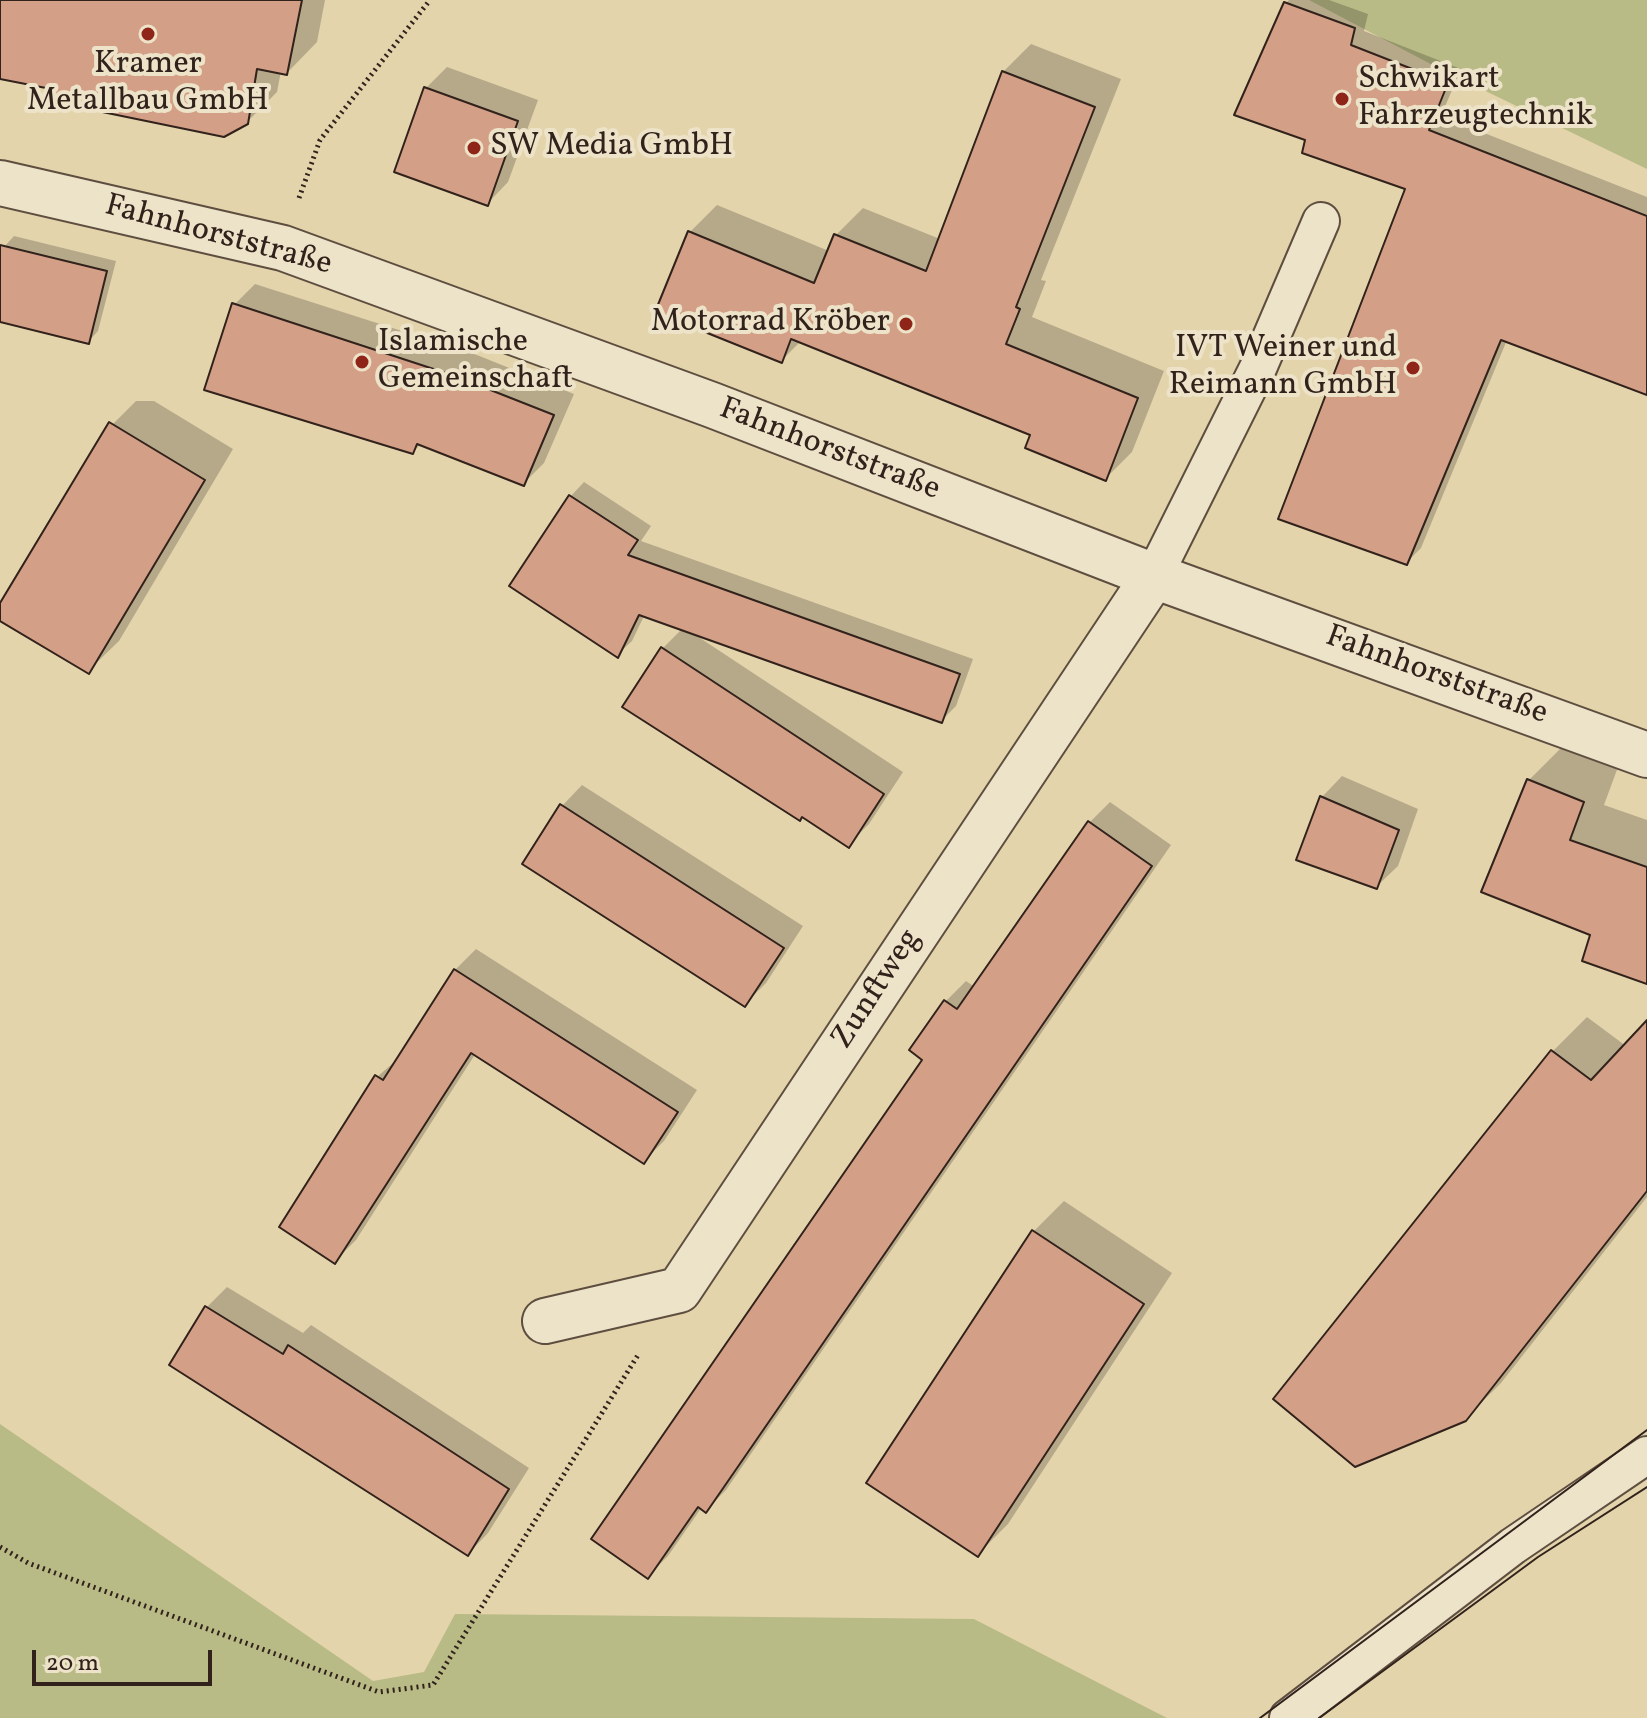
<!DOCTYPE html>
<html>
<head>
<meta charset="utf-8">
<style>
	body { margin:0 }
	#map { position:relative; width:1647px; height:1718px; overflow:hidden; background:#e4d4ac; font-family:Vollkorn,serif }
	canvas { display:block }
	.scale { position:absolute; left:32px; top:1650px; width:180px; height:36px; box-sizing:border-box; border:4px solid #31221b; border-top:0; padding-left:10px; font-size:24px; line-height:28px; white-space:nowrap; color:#31221b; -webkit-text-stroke:6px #ede3c9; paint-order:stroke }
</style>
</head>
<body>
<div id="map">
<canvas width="1647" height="1718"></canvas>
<div class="scale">20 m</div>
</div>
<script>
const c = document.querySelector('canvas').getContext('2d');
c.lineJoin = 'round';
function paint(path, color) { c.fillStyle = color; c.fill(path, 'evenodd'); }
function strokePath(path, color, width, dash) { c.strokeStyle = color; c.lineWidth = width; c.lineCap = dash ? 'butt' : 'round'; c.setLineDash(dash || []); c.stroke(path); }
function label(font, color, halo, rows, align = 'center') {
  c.font = font + ' Vollkorn,serif'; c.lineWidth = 8; c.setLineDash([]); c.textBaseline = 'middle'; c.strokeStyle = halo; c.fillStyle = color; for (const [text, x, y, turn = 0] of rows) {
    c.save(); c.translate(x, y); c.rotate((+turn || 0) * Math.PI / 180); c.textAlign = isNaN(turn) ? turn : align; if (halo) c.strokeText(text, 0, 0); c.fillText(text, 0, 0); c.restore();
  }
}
paint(new Path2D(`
	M1309,0H1647V169L1442,70Z
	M0,1424L373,1681L424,1672L455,1614L974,1619L1167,1718H0Z`), '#b9bb86');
paint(new Path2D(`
	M0,0H325L317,42L287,73L281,71L277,92L246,123L0,77Z
	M1289,0H1329L1368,14L1364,31L1461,69L1441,116L1647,197V393L1507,340L1421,548L1407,562L1408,187L1307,139L1286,3Z
	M1031,44L1121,79L1041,280L1046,281L1032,317L1164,371L1132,452L1105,479L1033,433L801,341L782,360L689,233L717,205L829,251L836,235L863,208L940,239L1003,72Z
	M447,67L538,100L508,182L488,203L426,88Z
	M14,236L116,261L98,331L88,342L0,320V262L4,247Z
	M255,284L477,355L574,394L544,463L523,484L421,444L413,452L234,305Z
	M136,401H154L233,449L119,641L88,671L0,618V607L105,432Z
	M584,482L651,526L641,541L973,659L956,706L942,720L694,634L903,772L869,824L848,845L625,706L663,648L683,628L645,614L632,641L617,655L570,497Z
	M1564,745L1618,767L1604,805L1647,820V982L1593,934L1529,780Z
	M1342,776L1418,809L1398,866L1377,886L1322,797Z
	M582,785L803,926L766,983L745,1004L562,806Z
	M1110,802L1171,845L726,1490L706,1510L702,1507L668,1556L648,1576L925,1059L912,1050L946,1001L966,981L975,987L1090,822Z
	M476,949L697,1090L664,1141L644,1161L476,1053L356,1240L335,1261L377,1077L400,1057L455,970Z
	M1587,1017L1626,1046L1647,1023V1197L1501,1383L1465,1419L1552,1052Z
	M1064,1201L1172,1273L1008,1524L978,1554L1034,1231Z
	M227,1287L303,1333L311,1325L529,1468L488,1533L468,1554L207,1307Z`), '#0003');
const building = new Path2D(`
	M0,0H302L287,75L257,69L248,124L224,137L44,100L46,88L0,79Z
	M1284,2L1355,28L1351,45L1448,83L1429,130L1647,216V395L1501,340L1407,565L1278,519L1405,189L1302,153L1305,140L1234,115Z
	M1002,71L1095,107L1016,307L1020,309L1006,344L1138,398L1106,481L1025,448L1030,435L791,339L782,363L655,312L688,231L814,283L834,234L926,271Z
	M424,87L518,121L488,206L394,172Z
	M0,245L107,271L89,344L0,322Z
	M232,303L455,376L554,415L524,486L417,444L413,454L204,390Z
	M109,422L205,480L89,674L0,621V603Z
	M569,495L638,540L628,555L960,674L942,723L639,615L618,658L509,586Z
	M661,647L884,794L849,848L802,817L800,821L622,707Z
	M1527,779L1584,802L1570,840L1647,867V984L1582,961L1590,935L1481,892Z
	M1320,796L1399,830L1377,889L1296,860Z
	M560,804L784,948L745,1007L522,864Z
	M1088,821L1152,866L706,1513L698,1507L648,1579L591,1539L922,1060L909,1050L944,1000L957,1009Z
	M454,969L678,1112L644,1164L471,1053L335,1264L279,1227L375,1075L383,1080Z
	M1647,1020V1191L1466,1421L1355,1467L1273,1399L1551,1050L1591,1080Z
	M1032,1230L1144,1304L978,1557L866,1483Z
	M205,1306L283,1354L288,1345L509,1489L468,1556L169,1365Z`);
paint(building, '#d39f86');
strokePath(building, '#31221b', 2);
const service = new Path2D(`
	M1154,576L1258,368L1321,221
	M1288,1718L1513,1546L1647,1455`);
const minor = new Path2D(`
	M0,183L283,248L712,405L1154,576L1647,755
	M545,1321L679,1290L1154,576`);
strokePath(service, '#5e4e3f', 40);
strokePath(minor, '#5e4e3f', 48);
strokePath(new Path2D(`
	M299,198L320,140L430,0
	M0,1547L28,1563L379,1692L433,1685L638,1355`), '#31221b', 5, [2, 4]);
strokePath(service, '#ede3c9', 36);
strokePath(minor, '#ede3c9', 44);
strokePath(new Path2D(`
	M1260,1718L1647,1430
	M1319,1718L1538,1557L1647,1487`), '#31221b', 2);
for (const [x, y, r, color] of [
	[148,34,8,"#8f2418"],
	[1342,99,8,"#8f2418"],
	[474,148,8,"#8f2418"],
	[906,324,8,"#8f2418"],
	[362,362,8,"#8f2418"],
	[1413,368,8,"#8f2418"]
]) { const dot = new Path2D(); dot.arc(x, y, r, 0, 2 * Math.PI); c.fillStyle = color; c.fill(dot); strokePath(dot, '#ede3c9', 3); }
label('32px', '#31221b', '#ede3c9', [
	["Kramer",148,66,"center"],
	["Metallbau GmbH",148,103,"center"],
	["Schwikart",1358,81],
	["Fahrzeugtechnik",1358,118],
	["SW Media GmbH",490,148],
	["Motorrad Kröber",890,324,"right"],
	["Islamische",378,344],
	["Gemeinschaft",378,381],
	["IVT Weiner und",1397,350,"right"],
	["Reimann GmbH",1397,387,"right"]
], 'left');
label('32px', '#31221b', '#ede3c9', [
	["Fahnhorststraße",218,237,15],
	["Fahnhorststraße",829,451,21],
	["Fahnhorststraße",1436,677,20],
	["Zunftweg",878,990,-57]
]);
</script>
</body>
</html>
